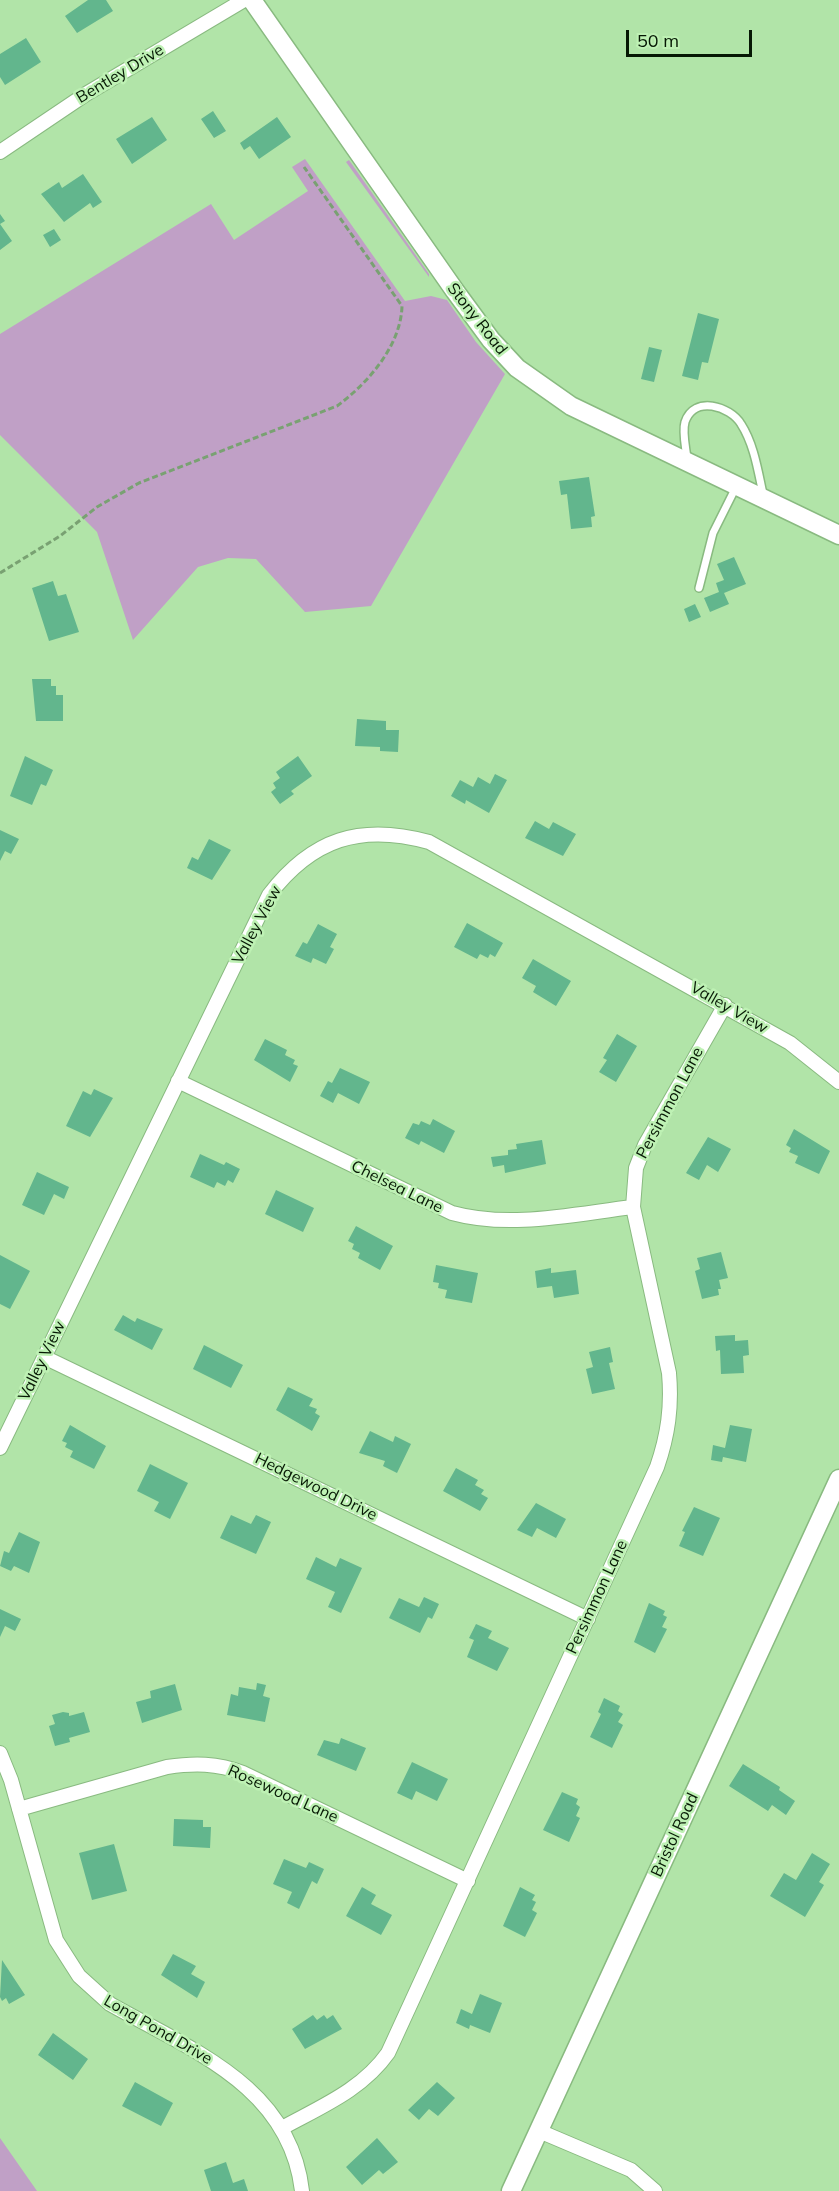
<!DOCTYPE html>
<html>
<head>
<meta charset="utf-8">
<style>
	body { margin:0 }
	#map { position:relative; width:839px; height:2191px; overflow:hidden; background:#b1e4a8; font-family:Mulish,sans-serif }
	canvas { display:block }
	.scale { position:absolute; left:626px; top:30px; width:126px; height:27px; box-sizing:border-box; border:3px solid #061804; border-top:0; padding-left:8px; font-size:18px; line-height:21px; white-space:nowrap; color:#061804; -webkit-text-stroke:4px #bef1b4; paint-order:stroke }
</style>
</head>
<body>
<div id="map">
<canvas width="839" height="2191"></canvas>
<div class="scale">50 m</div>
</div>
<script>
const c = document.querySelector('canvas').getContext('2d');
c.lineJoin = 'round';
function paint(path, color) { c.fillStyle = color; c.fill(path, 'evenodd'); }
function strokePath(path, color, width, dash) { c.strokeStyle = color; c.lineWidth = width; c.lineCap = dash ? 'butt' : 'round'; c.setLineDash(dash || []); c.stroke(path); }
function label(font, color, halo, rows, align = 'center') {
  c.font = font + ' Mulish,sans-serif'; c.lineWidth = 5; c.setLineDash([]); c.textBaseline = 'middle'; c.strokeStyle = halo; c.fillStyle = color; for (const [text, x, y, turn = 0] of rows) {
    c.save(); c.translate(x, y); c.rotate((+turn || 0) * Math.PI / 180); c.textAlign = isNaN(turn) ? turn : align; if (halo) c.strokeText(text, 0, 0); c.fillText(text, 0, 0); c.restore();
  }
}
paint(new Path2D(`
	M305,159L405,301L431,296L447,300L476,342L505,374L371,606L305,612L256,559L228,558L198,567L133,640L97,532L0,435V334L211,204L234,240L308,191L292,167Z
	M349,160L429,274V277L346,162Z
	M0,2138L37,2191H0Z`), '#c0a0c6');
paint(new Path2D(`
	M88,0H106L113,11L77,33L65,16Z
	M26,38L41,62L5,85L0,77V54Z
	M213,111L226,131L214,138L201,119Z
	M152,117L167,140L132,164L116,139Z
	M277,117L291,137L259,159L250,146L244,150L240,143Z
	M83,174L102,202L93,208L90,203L64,222L41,194L59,182L62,188Z
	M0,214L5,221L0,224L12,241L0,250Z
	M54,229L61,240L50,247L43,235Z
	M698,313L719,319L708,363L702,362L698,380L682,376Z
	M649,347L662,350L654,382L641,379Z
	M589,477L595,516L591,517L592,527L571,529L567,494L561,495L559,481Z
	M734,557L746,584L724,593L729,604L710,612L704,598L719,592L716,583L724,580L717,564Z
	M53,581L58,596L66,594L79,632L49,641L32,588Z
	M695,604L701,617L689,622L684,609Z
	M32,679H51V686H56V695H63V721H36Z
	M357,719L386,721V730H399L398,752L380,751V747L355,746Z
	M25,756L53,770L46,786L41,784L32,805L10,796Z
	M298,756L312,776L291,791L294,794L280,804L271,792L276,788L273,783L280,778L276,772Z
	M495,774L507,780L489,813L466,800L465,804L451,796L460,780L473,787L478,777L490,784Z
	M535,821L549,829L553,822L576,834L563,856L525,838Z
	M0,830L19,839L11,854L5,851L0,861Z
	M209,839L231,850L212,880L187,868L192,857L198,860Z
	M467,923L503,943L495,957L490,954L488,958L480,954L477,959L454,947Z
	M318,924L337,934L330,947L334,949L326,964L313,958L311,963L295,956L303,942L307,944Z
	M533,959L571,981L556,1006L533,992L536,986L522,978Z
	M617,1034L637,1046L616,1082L599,1072L607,1060L603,1058Z
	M265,1039L287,1050L285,1055L295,1060L293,1064L298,1066L290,1082L254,1060Z
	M340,1068L370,1082L359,1104L338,1093L333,1103L320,1096L328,1081L332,1083Z
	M94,1089L113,1098L90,1137L66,1126L83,1091L91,1095Z
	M433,1119L455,1131L444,1153L421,1141L419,1145L405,1138L413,1123L419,1125L421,1121L430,1125Z
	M794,1129L830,1151L819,1174L795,1163L798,1156L789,1152L791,1148L786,1145Z
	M708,1137L731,1149L718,1172L707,1165L699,1180L686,1173Z
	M542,1140L546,1164L505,1173L504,1165L493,1167L491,1157L508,1155V1150L517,1149L516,1144Z
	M200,1154L224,1165L226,1162L240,1169L233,1183L228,1180L225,1186L217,1182L214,1188L190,1177Z
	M37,1172L69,1187L64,1199L54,1194L44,1215L22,1205Z
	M276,1190L314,1208L303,1232L265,1214Z
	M356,1226L393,1246L380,1270L358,1258L360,1253L352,1249L354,1244L348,1241Z
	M721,1252L728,1278L719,1280L721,1289H718L719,1295L702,1299L695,1271L700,1269L697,1258Z
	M0,1255L30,1271L10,1309L0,1304Z
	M436,1265L478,1273L472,1303L445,1298L447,1290L438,1288L439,1283L433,1282Z
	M551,1268V1273L576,1270L579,1294L554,1298L552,1286L537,1288L535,1271Z
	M123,1315L135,1322L137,1318L163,1329L152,1350L114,1330Z
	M735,1335V1341L748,1340L749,1355L743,1356L744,1373L721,1374L720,1350L716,1351L715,1336Z
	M204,1345L243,1365L231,1388L193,1369Z
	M610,1347L613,1362L609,1363L615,1389L592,1394L586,1369L593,1367L589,1352Z
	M288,1387L313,1399L309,1406L317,1409L315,1413L320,1416L312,1431L276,1410Z
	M70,1425L106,1446L94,1469L70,1457L73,1451L65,1447L67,1443L62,1441Z
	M730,1425L752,1429L746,1462L723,1457L722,1462L711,1460L713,1445L725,1448Z
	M370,1431L393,1442L395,1436L411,1444L397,1473L383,1466L385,1461L359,1453Z
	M150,1464L188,1483L170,1519L154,1511L159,1502L137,1491Z
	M456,1468L478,1480L475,1485L484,1490L481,1494L488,1498L480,1511L443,1491Z
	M536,1503L566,1519L556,1538L537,1528L532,1537L517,1530Z
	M694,1507L720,1518L703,1556L679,1546L685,1532L682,1531Z
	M231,1515L251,1524L256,1515L271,1522L256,1554L220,1538Z
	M19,1532L40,1542L29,1573L14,1566L11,1571L0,1566L4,1551L9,1553Z
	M316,1557L336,1567L340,1558L362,1568L341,1613L328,1607L335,1592L306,1579Z
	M424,1597L439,1604L432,1619L428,1617L420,1633L389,1618L399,1598L419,1607Z
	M649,1603L665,1611L663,1615L667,1617L662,1627L667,1629L655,1653L634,1642Z
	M0,1609L21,1619L15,1631L5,1626L0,1637Z
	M476,1624L492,1631L488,1638L509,1648L497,1671L467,1657L474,1640L469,1638Z
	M257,1683L266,1685L263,1696L270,1698L265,1722L227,1715L231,1694L238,1696L239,1687L256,1690Z
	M175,1684L182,1710L142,1723L136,1702L151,1698L150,1691Z
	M604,1698L620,1706L618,1711L623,1714L618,1722L623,1725L612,1748L590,1737L601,1714L598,1712Z
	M63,1712L69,1713V1716L84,1712L90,1732L69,1738L70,1742L55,1746L49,1726L55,1724L52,1715Z
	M341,1738L366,1748L356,1771L317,1755L324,1740L339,1744Z
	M412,1762L448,1779L437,1801L416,1791L412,1800L397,1793Z
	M743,1764L780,1787L779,1790L795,1801L786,1815L772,1805L768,1811L729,1786Z
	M562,1792L578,1799L576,1804L580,1807L576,1816L580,1818L569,1842L543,1830Z
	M174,1819L203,1820V1827H211L210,1848L173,1846Z
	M114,1844L127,1891L92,1900L79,1853Z
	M812,1853L830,1864L819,1882L824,1885L805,1917L770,1896L784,1873L796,1880Z
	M284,1859L306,1868L309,1862L324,1869L317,1884L312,1881L299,1909L287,1903L292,1892L273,1884Z
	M362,1887L376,1895L371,1904L392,1915L381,1935L346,1916Z
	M520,1887L535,1895L532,1900L536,1902L532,1910L537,1913L525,1937L503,1926Z
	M173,1954L196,1966L191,1974L205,1982L197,1998L161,1975Z
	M2,1960L25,1995L9,2004L6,1998L2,2001L0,1997Z
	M480,1994L502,2003L490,2033L470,2025L469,2029L456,2023L461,2009L472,2014Z
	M313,2015L317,2020L324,2015L327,2019L333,2015L342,2029L305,2049L292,2029Z
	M53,2033L88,2059L73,2080L38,2055Z
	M135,2082L173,2103L161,2126L122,2106Z
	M437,2082L455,2098L438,2116L429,2109L419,2120L408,2110Z
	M377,2138L398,2162L383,2174L379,2170L362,2185L346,2167Z
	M226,2162L233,2183L244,2179L248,2191H211L204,2170Z`), '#62b68d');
const lane = new Path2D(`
	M687,459C686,448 682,432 685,422C694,395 730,406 741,424C754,444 758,471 763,494
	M699,588L713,533L736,487`);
const street = new Path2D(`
	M0,152L86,94L244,0
	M178,1081L452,1213C510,1229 574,1214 633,1207
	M44,1357L588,1619
	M0,1448L269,895C312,839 360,823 429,842L790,1043L839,1082
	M0,1753L11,1780L56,1940L79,1976L110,2004C191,2050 290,2086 302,2191
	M19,1809L167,1767C194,1763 217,1763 243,1773L468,1881
	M282,2128C320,2107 362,2090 388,2053L657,1467C668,1435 672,1407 669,1373L633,1207L636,1168L645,1145L725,1005
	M539,2131L631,2170L655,2191`);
const secondary = new Path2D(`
	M252,0L455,291L491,340L517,368L571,406L839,535
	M511,2191L839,1479`);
strokePath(lane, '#89ba80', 10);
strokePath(street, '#89ba80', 16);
strokePath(secondary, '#89ba80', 21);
strokePath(new Path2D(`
	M0,573L60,536L97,507L139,483L337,406C367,384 401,346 402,306L304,167`), '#79a172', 3, [6, 3]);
strokePath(lane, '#fff', 7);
strokePath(street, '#fff', 14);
strokePath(secondary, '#fff', 18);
label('16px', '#061804', '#bef1b4', [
	["Bentley Drive",120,74,-31],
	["Stony Road",477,319,52],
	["Valley View",257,925,-62],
	["Valley View",729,1008,30],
	["Persimmon Lane",670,1103,-62],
	["Chelsea Lane",397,1187,26],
	["Valley View",42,1361,-64],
	["Hedgewood Drive",316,1487,26],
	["Persimmon Lane",597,1597,-65],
	["Rosewood Lane",283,1794,24],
	["Bristol Road",675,1835,-65],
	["Long Pond Drive",158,2030,30]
]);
</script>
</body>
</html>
